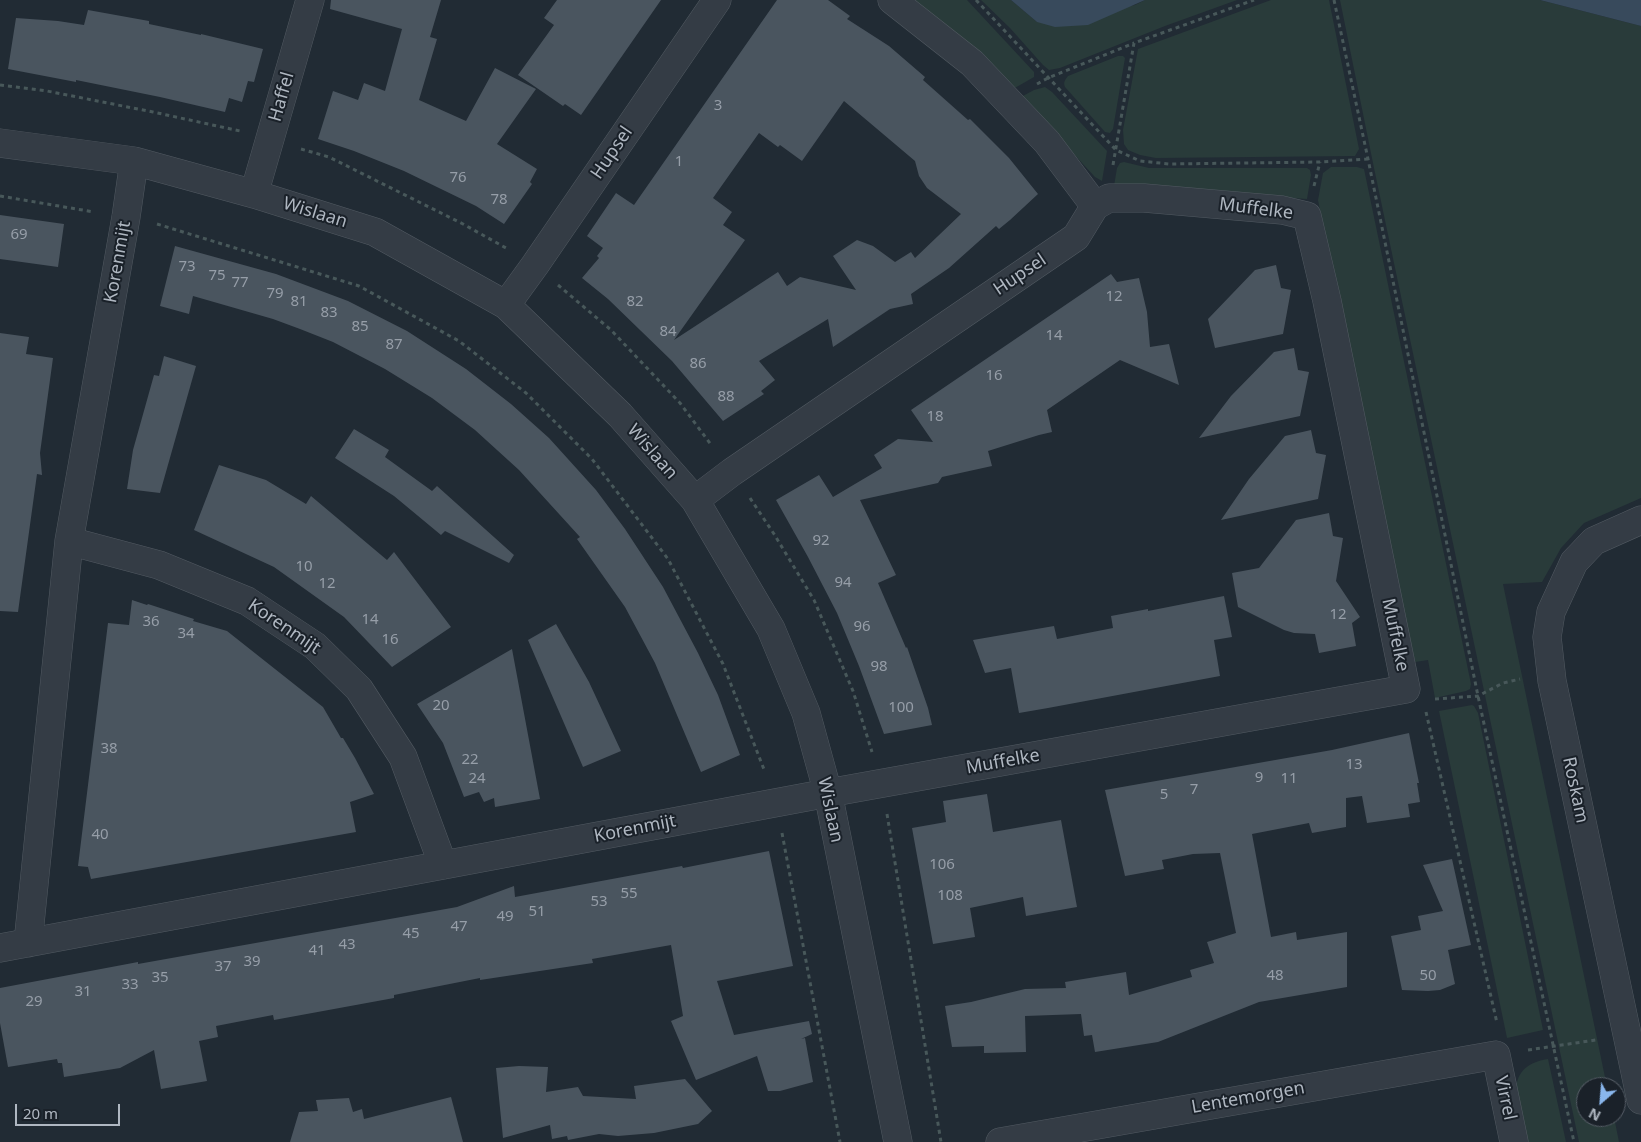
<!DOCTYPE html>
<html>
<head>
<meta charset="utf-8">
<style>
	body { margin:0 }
	#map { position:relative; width:1641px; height:1142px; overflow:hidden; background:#212b34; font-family:"Noto Sans",sans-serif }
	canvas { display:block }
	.north { position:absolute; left:1576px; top:1077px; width:50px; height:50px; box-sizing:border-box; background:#1a2129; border:1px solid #565d66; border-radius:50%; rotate:207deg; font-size:14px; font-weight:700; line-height:20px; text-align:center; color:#afb7c1 }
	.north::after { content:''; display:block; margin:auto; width:18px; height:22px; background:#89b6ec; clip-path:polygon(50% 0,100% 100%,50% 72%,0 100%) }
	.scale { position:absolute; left:15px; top:1104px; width:105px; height:22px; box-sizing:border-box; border:2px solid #afb7c1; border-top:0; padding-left:6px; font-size:15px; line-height:18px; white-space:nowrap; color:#afb7c1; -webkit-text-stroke:4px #1a2129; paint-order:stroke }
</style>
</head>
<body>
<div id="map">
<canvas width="1641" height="1142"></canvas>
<div class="north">N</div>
<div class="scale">20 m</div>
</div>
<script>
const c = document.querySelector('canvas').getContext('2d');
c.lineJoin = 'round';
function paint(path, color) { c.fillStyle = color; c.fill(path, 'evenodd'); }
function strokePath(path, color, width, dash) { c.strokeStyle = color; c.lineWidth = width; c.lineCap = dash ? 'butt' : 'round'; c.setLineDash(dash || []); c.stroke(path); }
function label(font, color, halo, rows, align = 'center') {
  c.font = font + ' "Noto Sans",sans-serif'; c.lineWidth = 4; c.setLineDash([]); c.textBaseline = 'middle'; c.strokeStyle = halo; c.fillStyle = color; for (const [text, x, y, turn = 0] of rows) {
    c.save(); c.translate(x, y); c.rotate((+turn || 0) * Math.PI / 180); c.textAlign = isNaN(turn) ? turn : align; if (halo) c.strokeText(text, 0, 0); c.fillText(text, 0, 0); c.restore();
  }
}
paint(new Path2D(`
	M911,0H967L1034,72V77L1013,89Z
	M981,0H1011L1037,22L1135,5L1145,0H1237L1165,26L1060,68L1049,70L1043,65L1010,28Z
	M1271,0H1329L1359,149L1355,156L1156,158L1140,155L1128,150L1124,144L1123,130L1138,49Z
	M1340,0H1540L1641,26V498L1584,523L1561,548L1542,582L1503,584L1607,1087H1586V1117H1614L1619,1142H1579L1374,168Z
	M1118,56H1123L1125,58L1113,129L1110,133L1105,132L1065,87C1063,82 1065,80 1068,76Z
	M1045,87L1052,92L1107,151L1102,181L1095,177L1021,97L1034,90Z
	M1124,162L1149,168H1307L1310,170L1311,175L1307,199L1114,186L1117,168L1120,163Z
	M1331,167H1357L1364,169L1471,684L1470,689L1466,691L1435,698L1428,660L1415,662L1365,446L1318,200L1323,173Z
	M1472,705L1474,706L1478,713L1543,1030L1507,1038L1439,711Z
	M1548,1059L1566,1142H1525C1518,1109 1500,1066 1548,1059Z`), '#293b3a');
paint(new Path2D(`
	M1011,0H1145L1088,25L1055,27L1037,22Z
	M1540,0H1641V26Z`), '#384a5c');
paint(new Path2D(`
	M331,0H441L430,37L437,39L419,100L466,121L495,68L536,89L497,144L537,169L530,182L532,184L504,224L476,206L404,171L354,151L318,139L333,91L358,100L364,83L385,91L402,29L330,9Z
	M557,0H661L581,115L565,104L563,106L518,75L554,25L544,18Z
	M777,0H828L850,16L847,19L889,46L925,77L923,80L968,120L970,119L1009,158L1038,194L1010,220L999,229L996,226L949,268L911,294L913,304L890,309L833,347L828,319L759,361L775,380L761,391L764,394L723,421L672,361L608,299L582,278L599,258L597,256L603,248L587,236L616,193L634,205ZM844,101L915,161L919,176L927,188L961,214L915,258L911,252L895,262L873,246L857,240L833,256L856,290L800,277L787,286L778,272L674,340L745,240L723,225L732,212L713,198L759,133L778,147L780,145L802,161Z
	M88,10L149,21V24L201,35V34L263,49L254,82L248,81L242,102L229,98L225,112L160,97L76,80V82L8,69L16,18L58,21L84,25Z
	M0,215L64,224L58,267L0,259Z
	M175,246L276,274L348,301L407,331L466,369L511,404L549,438L596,490L625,529L663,587L698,653L718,695L740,755L701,772L655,663L625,607L577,539L580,537L519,470L475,430L432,398L385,369L333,342L300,329L273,319L193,296L189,314L160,306Z
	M1276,265L1281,288L1291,290L1283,334L1215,348L1208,319L1255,270Z
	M1111,274L1117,282L1139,278L1147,312L1150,347L1169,344L1179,385L1120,360L1047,410L1052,432L1039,435L988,451L992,466L942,477L938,483L860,500L896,575L878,583L906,648L907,647L928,708L932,725L884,734L859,666L837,613L808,557L776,500L819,475L833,497L882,468L874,455L898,439L933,442L911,410Z
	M0,333L29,337L26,354L53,358L40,453L42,475L37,474L18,612L0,611Z
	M1294,348L1298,370L1309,372L1300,416L1199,438L1231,396L1274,352Z
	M164,356L196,366L160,493L127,489L133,450L154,375L159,376Z
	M354,429L389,450L385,457L432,491L437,486L514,555L509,563L445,531L441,535L394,496L335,458Z
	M1311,430L1316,453L1326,455L1318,499L1221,520L1249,479L1285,436Z
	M219,465L266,480L306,504L311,496L387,560L394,552L451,627L392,667L344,617L274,567L194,530Z
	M1329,513L1333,536L1343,538L1336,581L1360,617L1352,623L1356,646L1319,653L1315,634L1294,633L1284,630L1238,607L1232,573L1259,568L1296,520Z
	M1224,596L1232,637L1214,640L1220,676L1048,708L1019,713L1011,668L985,673L973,640L1054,626L1057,639L1113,628L1111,616L1148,609V611Z
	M132,600L147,605L148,604L194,619L193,621L227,631L323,707L341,738H343L355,758L374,794L350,802L356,832L91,879L88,867L78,866L108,623L129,625Z
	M556,624L589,682L621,751L583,767L528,640Z
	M512,649L540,799L495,807L494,798L484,802L479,792L464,797L443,743L417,704Z
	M1409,733L1419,783H1417L1420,802L1408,804L1410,817L1367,823L1362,796L1346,798V827L1312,833L1309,823L1252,834L1271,937L1296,932L1297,940L1347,932V987L1259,1002L1158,1042L1095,1052L1092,1035L1084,1036L1081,1014L1025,1016L1026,1052L984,1053V1046L952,1047L945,1006L971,1002L1025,989L1066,988L1065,982L1126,972L1129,995L1192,977L1190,970L1214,963L1207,942L1236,933L1220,853L1193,854L1162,860L1164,869L1125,876L1105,790L1332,750Z
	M987,794L993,832L1061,820L1077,907L1026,916L1023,897L970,908L975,937L933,944L912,828L946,822L943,801Z
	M769,851L793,966L717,981L734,1035L809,1021L812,1034L801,1039L805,1038L813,1082L780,1091H768L757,1056L696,1080L671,1021L683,1016L671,945L592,959L593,963L480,980V978L394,995V998L274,1020L273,1015L216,1026L218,1037L199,1041L207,1081L161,1089L154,1050L120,1068L64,1077L62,1063H58L57,1059L8,1067L0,1023V988L138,962V964L457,907L514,886L515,897L682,866L683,868Z
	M1452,859L1471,945L1448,950L1455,984L1440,990L1428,991L1402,990L1391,936L1421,930L1418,916L1443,911L1423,865Z
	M519,1066L548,1067L546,1092L578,1087L583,1096L636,1099L634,1086L685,1079L712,1111L698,1124L654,1133L618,1136L599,1134L568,1140L567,1136L552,1139L550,1125L503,1138L496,1068Z
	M451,1097L463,1142H290L299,1112L318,1111L316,1100L349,1098L353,1112L362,1109L364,1119Z`), '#4a555f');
const minor = new Path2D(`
	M892,0L972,63L1047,142L1095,206
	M0,143L134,161L254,194L375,232L506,305L620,415L695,500L771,629L806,713L828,793L898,1142
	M254,194L310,0
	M506,305L535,265L717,0
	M1641,520L1594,541L1574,562L1551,612L1547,637L1552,681L1641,1100
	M69,541L159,565L247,601L315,646L359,689L403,757L443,865
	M28,943L69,541L126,217L134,161
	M0,948L828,793L1406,689L1327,301L1307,216L1282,210L1144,198H1109L1095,206L1076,237L732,472L695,500
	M1000,1142L1496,1055L1514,1142`);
strokePath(minor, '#525a62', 29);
strokePath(new Path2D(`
	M976,0L1116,150L1140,161L1169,164L1320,162L1368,159
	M1334,0L1368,159L1478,696L1574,1142
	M1037,84L1048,78L1134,43
	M0,85L47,91L153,112L240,131
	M301,149L329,157L463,224L506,248
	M1113,165L1134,43L1254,0
	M1314,186L1320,162
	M0,196L94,212
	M157,224L359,286L459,341L526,393L592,459L668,559L723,664L765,772
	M558,285L611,330L680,403L712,446
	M750,498L774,534L814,600L853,691L872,752
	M1435,699L1478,696L1503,683L1520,679
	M1426,712L1497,1023
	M887,814L941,1142
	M782,833L840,1142
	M1528,1050L1596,1040`), '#48585a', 3, [4, 4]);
strokePath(minor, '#343c45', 28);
label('15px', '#969ea8', null, [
	["3",718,106],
	["1",679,162],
	["76",458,178],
	["78",499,200],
	["69",19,235],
	["73",187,267],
	["75",217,276],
	["77",240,283],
	["79",275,294],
	["12",1114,297],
	["81",299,302],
	["82",635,302],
	["83",329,313],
	["85",360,327],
	["84",668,332],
	["14",1054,336],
	["87",394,345],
	["86",698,364],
	["16",994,376],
	["88",726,397],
	["18",935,417],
	["92",821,541],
	["10",304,567],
	["94",843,583],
	["12",327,584],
	["12",1338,615],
	["14",370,620],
	["36",151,622],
	["96",862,627],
	["34",186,634],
	["16",390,640],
	["98",879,667],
	["20",441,706],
	["100",901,708],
	["38",109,749],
	["22",470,760],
	["13",1354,765],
	["9",1259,778],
	["24",477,779],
	["11",1289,779],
	["7",1194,790],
	["5",1164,795],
	["40",100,835],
	["106",942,865],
	["55",629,894],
	["108",950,896],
	["53",599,902],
	["51",537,912],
	["49",505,917],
	["47",459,927],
	["45",411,934],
	["43",347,945],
	["41",317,951],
	["39",252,962],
	["37",223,967],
	["48",1275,976],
	["50",1428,976],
	["35",160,978],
	["33",130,985],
	["31",83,992],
	["29",34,1002]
]);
label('18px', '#afb7c1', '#1a2129', [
	["Haffel",282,97,-74],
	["Hupsel",612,153,-56],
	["Muffelke",1256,209,7],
	["Wislaan",315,213,17],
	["Korenmijt",118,262,-80],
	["Hupsel",1020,275,-34],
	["Wislaan",652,452,49],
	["Korenmijt",284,627,34],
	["Muffelke",1395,635,78],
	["Muffelke",1003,762,-10],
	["Roskam",1575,790,78],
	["Wislaan",830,810,78],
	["Korenmijt",635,829,-11],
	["Lentemorgen",1248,1098,-10],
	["Virrel",1505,1098,78]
]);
</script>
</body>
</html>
